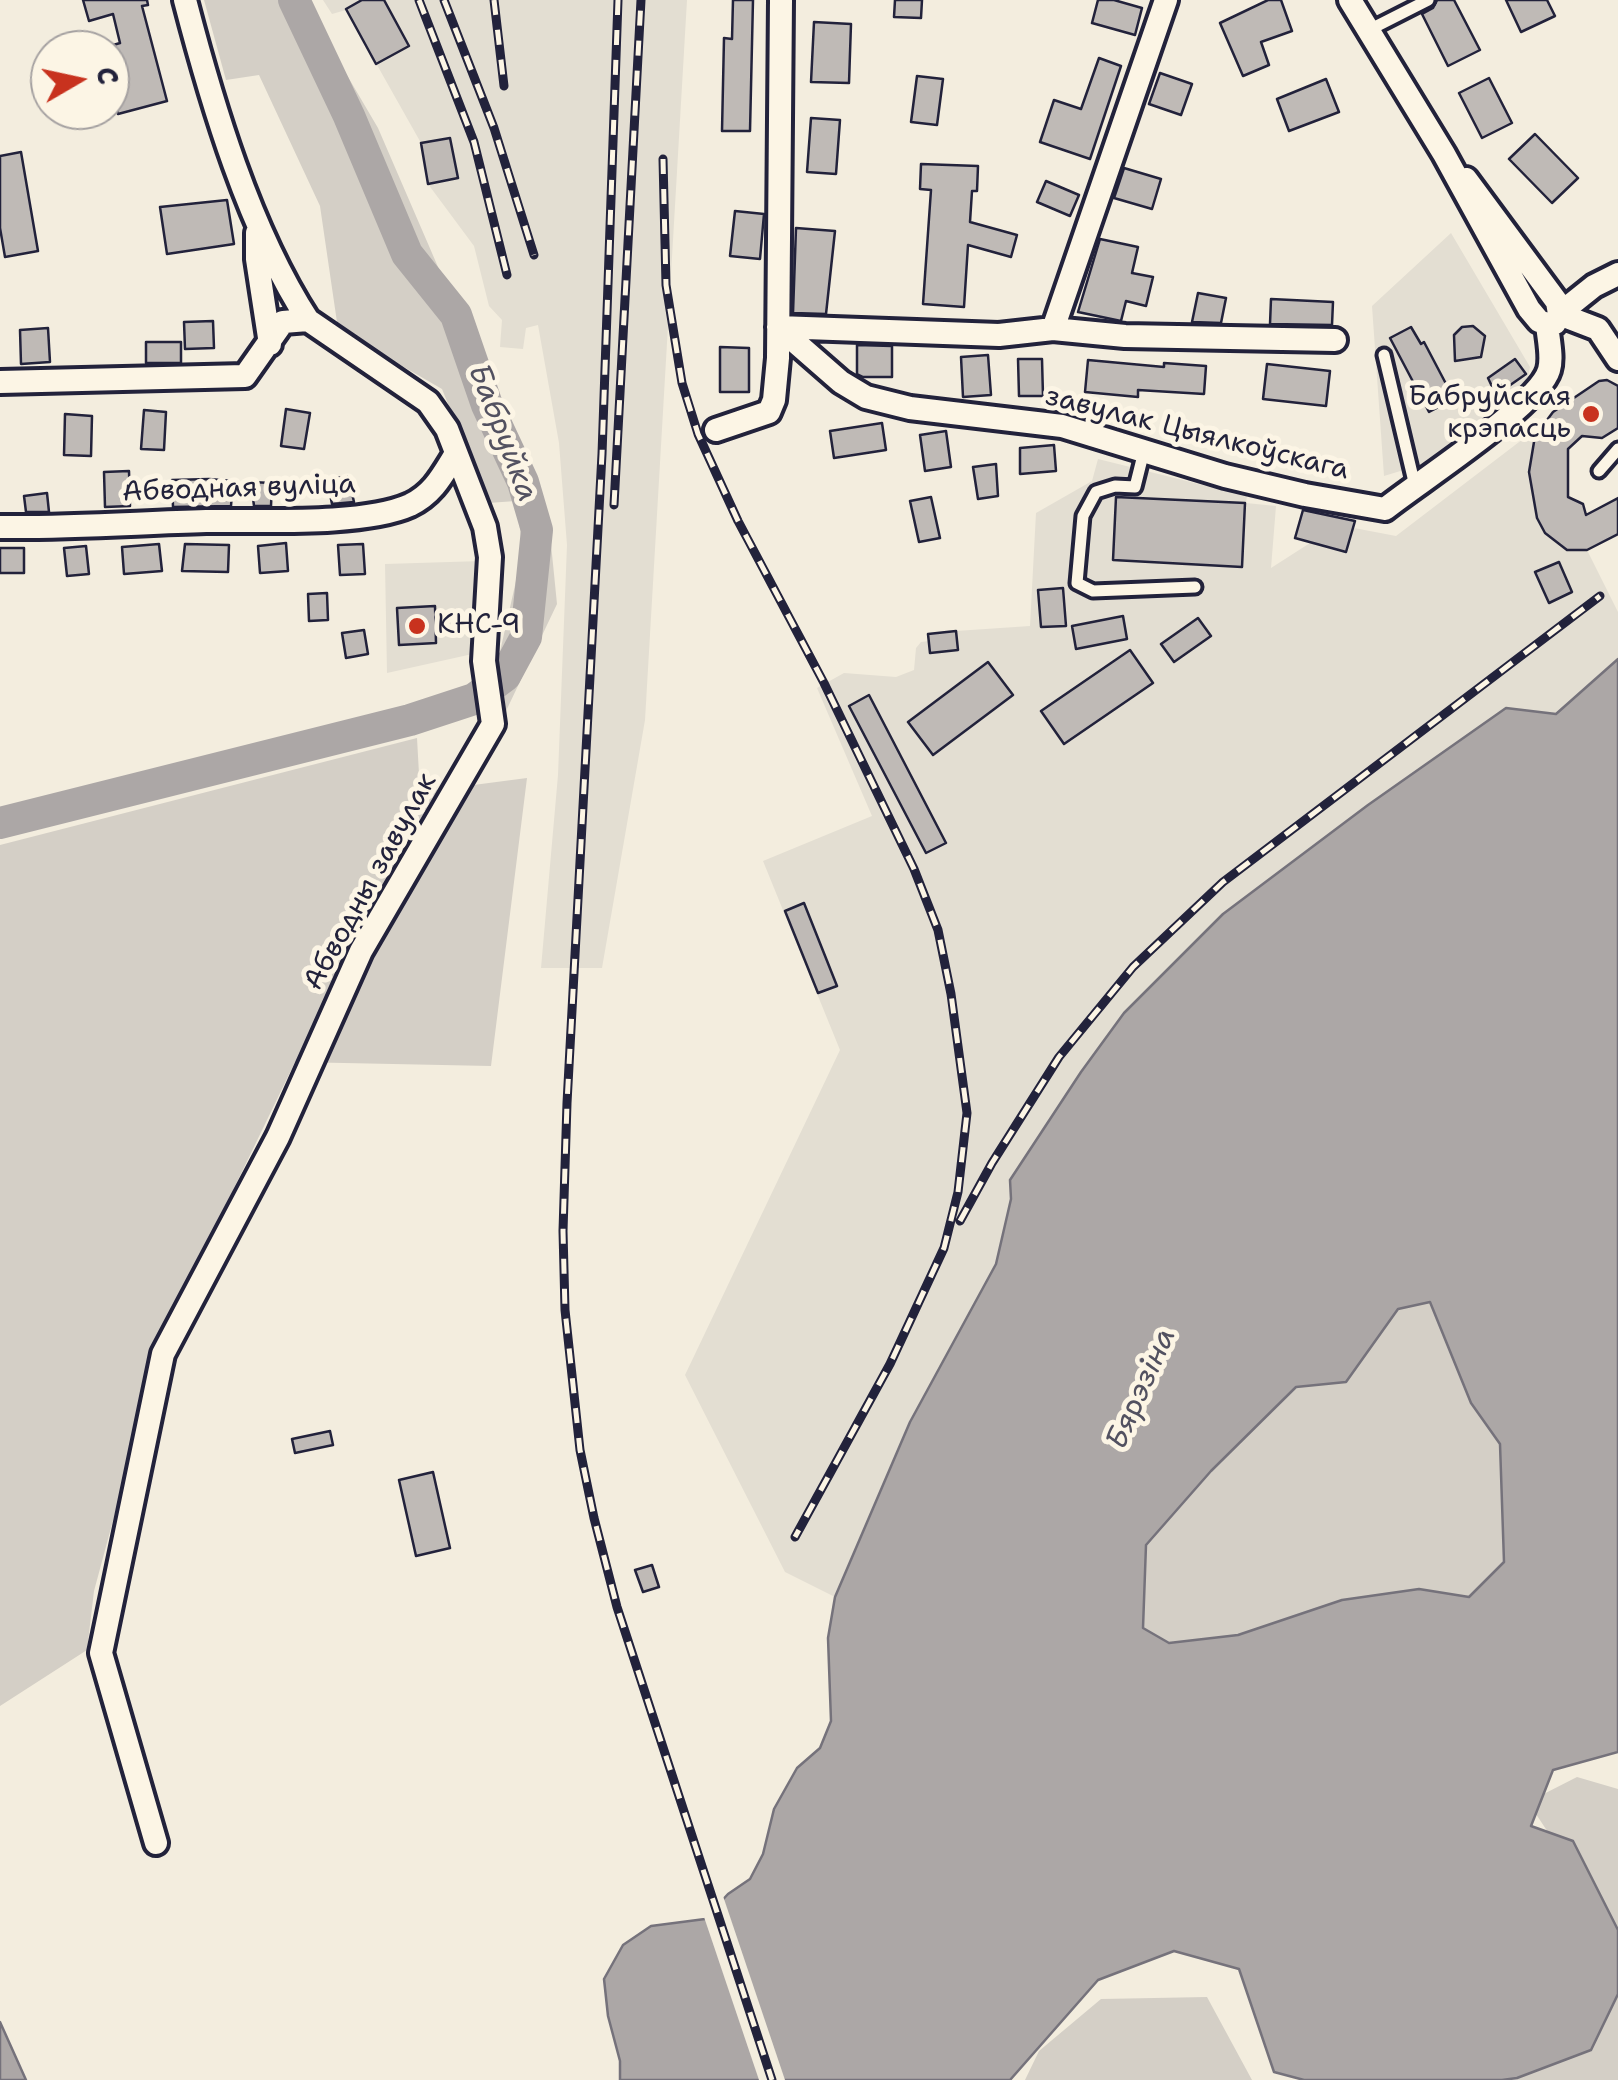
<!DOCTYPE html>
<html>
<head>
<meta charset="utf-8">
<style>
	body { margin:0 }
	#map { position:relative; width:1618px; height:2080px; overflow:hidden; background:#f3edde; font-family:"Shantell Sans",sans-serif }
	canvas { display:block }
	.north { position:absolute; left:30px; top:30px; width:100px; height:100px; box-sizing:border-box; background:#fcf5e5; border:2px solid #a5a1a1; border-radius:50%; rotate:81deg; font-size:28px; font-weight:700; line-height:40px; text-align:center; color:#22223b }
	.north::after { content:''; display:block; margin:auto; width:35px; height:45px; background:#c8321e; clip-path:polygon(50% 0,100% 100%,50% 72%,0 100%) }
</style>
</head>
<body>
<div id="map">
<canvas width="1618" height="2080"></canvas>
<div class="north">С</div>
</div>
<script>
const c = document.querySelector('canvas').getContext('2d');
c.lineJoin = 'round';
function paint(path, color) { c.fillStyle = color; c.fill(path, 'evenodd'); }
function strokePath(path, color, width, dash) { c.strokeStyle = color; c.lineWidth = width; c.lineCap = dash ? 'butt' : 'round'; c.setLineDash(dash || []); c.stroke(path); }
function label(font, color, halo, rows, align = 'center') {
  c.font = font + ' "Shantell Sans",sans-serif'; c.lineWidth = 10; c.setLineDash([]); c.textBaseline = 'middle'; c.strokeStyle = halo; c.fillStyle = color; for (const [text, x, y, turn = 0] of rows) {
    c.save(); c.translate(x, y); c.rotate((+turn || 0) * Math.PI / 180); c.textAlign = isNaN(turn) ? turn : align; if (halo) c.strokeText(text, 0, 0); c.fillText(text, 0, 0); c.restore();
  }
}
paint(new Path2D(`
	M323,0H687L645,720L602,968H541L558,775L567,545L559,443L538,325L526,328L523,349L500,347L502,320L489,306L474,246L428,184L421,143L346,10L332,14Z
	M1451,233L1530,367L1525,390L1443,458L1384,476L1372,306Z
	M1540,426L1535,436L1529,472L1537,518L1545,533L1560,545L1587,550L1618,612V659L1556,715L1506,708L1368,805L1223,914L1124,1013L1081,1072L1010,1180L1011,1199L996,1264L910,1422L835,1597L785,1572L685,1375L840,1050L763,861L872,816L817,688L844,673L896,677L914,670L916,648L921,642L929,641L930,653L956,631L1030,626L1036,513L1092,481L1098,459L1247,496L1246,503L1276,506L1271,568L1310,543L1295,538L1304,507L1355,521L1354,528L1396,536Z
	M482,561L477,653L387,673L385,564Z`), '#e3ded2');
paint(new Path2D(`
	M204,0H309L324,36L378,128L549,524L557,604L506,711L499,656L523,550L516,501L488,503L442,389L338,329L320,206L259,75L226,80Z
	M417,738L420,792L527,778L491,1066L295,1062L163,1335L94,1591L87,1650L0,1706V845Z
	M1429,1301L1471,1403L1500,1444L1504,1562L1469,1597L1419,1589L1342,1600L1238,1635L1168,1644L1143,1628L1146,1545L1211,1471L1296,1387L1346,1382L1398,1309Z
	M1577,1777L1618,1789V1938L1528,1802Z
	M1618,1994V2080H1509L1591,2051Z
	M1207,1997L1252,2080H1025L1039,2051L1101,1999Z`), '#d4cfc6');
const water = new Path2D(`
	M1618,659V1752L1553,1770L1531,1826L1573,1841L1618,1930V1994L1591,2050L1517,2078L1502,2080H1304L1274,2072L1239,1969L1174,1951L1098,1980L1010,2080H620V2061L608,2016L604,1979L623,1945L651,1926L705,1919L728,1894L750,1879L763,1854L774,1809L797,1768L820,1748L831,1721L828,1638L835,1597L910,1422L996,1264L1011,1199L1010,1180L1081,1072L1124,1013L1223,914L1368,805L1506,708L1556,714ZM1430,1302L1471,1403L1500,1444L1504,1562L1469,1597L1419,1589L1342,1600L1238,1635L1169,1643L1143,1628L1146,1545L1211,1471L1296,1387L1346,1382L1398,1309Z
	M0,2022L26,2080H0Z`);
paint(water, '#aca7a6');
strokePath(water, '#75727b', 2.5);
paint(new Path2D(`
	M722,1893L785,2080H759L703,1914Z`), '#f3edde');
strokePath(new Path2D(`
	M0,823L410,720L474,699L505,676L526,637L537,530L523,482L487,405L456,315L407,254L349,116L294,0`), '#aca7a6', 32);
const building = new Path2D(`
	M83,0H147L148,5L142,6L167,101L118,114L110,86L116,85L110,63V46L120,43L113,14L89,21Z
	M362,0H384L409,46L376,64L346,9Z
	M733,0H753L750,131H722L724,38L732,39Z
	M895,0H922L921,18L894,17Z
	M1098,0H1114L1142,8L1135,35L1092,23Z
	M1268,0H1281L1292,31L1261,42L1269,65L1243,76L1220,23Z
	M1437,0H1454L1480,50L1448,66L1422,14L1433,8Z
	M1506,0H1547L1555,16L1521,32Z
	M814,22L851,24L849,83L811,82Z
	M1099,58L1121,66L1090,159L1040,142L1054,100L1081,109Z
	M1160,73L1192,84L1181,115L1149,104Z
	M917,76L943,79L937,125L911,122Z
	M1489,78L1512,123L1482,138L1459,93Z
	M1326,79L1339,112L1289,131L1277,99Z
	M811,118L840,120L836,174L807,172Z
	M1535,134L1578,178L1552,203L1509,159Z
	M450,138L458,178L428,184L421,143Z
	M21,152L38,251L5,257L0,228V156Z
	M921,164L978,166L977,191H972L970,222L1017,235L1011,257L968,245L964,307L923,304L931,190L920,189Z
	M1124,168L1161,179L1152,209L1114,198Z
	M1046,181L1079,195L1070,216L1037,202Z
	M227,200L234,244L167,254L160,207Z
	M735,211L764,214L760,259L730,256Z
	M796,228L835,231L826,314L793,313Z
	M1100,239L1138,247L1132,273L1153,277L1146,306L1126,301L1121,321L1078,312Z
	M1198,293L1226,298L1221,323L1192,322Z
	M1271,299L1333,302L1332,325L1270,324Z
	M213,321L214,348L185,349L184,322Z
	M1473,326L1485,336L1481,357L1455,361L1454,335L1462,327Z
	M1411,327L1421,344L1424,342L1454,399L1429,412L1390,338Z
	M48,328L50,362L21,364L20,330Z
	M146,342H181V363H146Z
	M857,345L892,346V377H863L857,374Z
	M720,347L749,348V392H720Z
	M988,355L991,395L963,397L961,357Z
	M1018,359H1042L1043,396H1019Z
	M1515,359L1526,374L1496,395L1488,378Z
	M1088,360L1164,367V363L1206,366L1204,394L1138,390V397L1085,392Z
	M1267,364L1330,371L1326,406L1263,399Z
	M1607,380L1618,386V428L1602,438L1582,436L1568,449V497L1583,504L1586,515L1618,498V534L1587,550H1567L1545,533L1537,518L1529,472L1535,436L1553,412L1599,381Z
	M286,409L310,413L304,449L281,446Z
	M144,410L166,412L164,450L141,449Z
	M65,414L92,416L91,456L64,455Z
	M882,423L886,450L834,458L830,431Z
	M946,431L951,467L925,471L920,435Z
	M1054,445L1056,471L1020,474V448Z
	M996,464L998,496L978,499L973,467Z
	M129,471L130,506L105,507L104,472Z
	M348,476L354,502L332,504L327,480Z
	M209,479L233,481L231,506L173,507L172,480Z
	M251,482L272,483L271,506H254Z
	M47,493L49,512H26L24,496Z
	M931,497L940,538L919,542L910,501Z
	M1116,497L1245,503L1242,567L1113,560Z
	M1303,510L1355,521L1346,552L1295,538Z
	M286,543L288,571L260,573L258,546Z
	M159,544L162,571L124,574L122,547Z
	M185,544L229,545L228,572L182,571Z
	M363,544L365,574L340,575L338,545Z
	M86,546L89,574L67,576L64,548Z
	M0,548H24V573H0Z
	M1559,562L1572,592L1549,603L1535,572Z
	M1063,588L1066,626L1041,627L1038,590Z
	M327,593L328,620L309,621L308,594Z
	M435,606L436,643L399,645L397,608Z
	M1123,616L1127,639L1076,649L1072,626Z
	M1198,618L1211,636L1174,662L1161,644Z
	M364,630L368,654L346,658L342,633Z
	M956,631L958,650L930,653L928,634Z
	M1130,650L1153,683L1064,744L1041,711Z
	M988,662L1013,695L933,755L908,722Z
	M869,695L946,843L926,853L849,706Z
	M804,903L837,986L818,993L785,911Z
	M330,1431L333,1445L295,1453L292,1439Z
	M433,1472L450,1548L416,1556L399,1480Z
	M652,1565L659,1587L643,1592L635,1570Z`);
paint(building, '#bfbab6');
strokePath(building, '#22223b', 2.5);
const service = new Path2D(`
	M1367,31L1428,0
	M1384,355L1415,486
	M1144,451L1135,487L1115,486L1096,492L1083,516L1077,583L1093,591L1195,587
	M1599,471L1618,449`);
const minor = new Path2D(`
	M185,0C212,104 249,229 308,320
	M1350,0L1444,154L1529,309L1539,321L1547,324
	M1466,179L1557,302L1559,314L1555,323L1547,324
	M257,233V259L270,344
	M1618,274L1594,286L1559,314L1598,329L1618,359
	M778,327L841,382L866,397L910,408L1062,426L1225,476L1305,495L1385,509C1417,483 1539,405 1549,370C1553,357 1548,338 1547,324
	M778,327L999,335L1053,329L1125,336L1335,340
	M1053,329L1166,0
	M0,382L245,376L283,322L308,320L428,402L447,429L485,527L490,557L484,661L493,724L361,951L278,1137L163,1354L101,1653L156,1843
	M716,430L769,412L774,400L778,358L781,0
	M0,527C68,528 137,523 206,521C259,520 363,526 410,505C433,494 442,476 455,455`);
strokePath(service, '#22223b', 19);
strokePath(minor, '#22223b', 30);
strokePath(service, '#fcf5e5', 11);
strokePath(minor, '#fcf5e5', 22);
const rail = new Path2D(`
	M419,0L474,142L507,275
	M444,0L494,128L534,255
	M494,0L504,86
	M618,0L602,454L567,1103L563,1231L565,1310L580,1450L594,1518L617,1607L772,2080
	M663,159L666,285L682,383L698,434L738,521L824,683L914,869L938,930L951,994L967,1113L958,1192L944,1248L890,1364L795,1537
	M614,505L641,0
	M960,1221L992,1163L1059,1057L1133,967L1223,882L1600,596`);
strokePath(rail, '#22223b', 9);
strokePath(rail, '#fcf5e5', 5, [15]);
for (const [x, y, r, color] of [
	[1591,414,10,"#c8321e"],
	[417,626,10,"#c8321e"]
]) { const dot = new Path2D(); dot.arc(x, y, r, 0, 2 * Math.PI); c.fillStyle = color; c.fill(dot); strokePath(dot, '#fcf5e5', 4); }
label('28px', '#22223b', '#fcf5e5', [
	["Бабруйская",1571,398],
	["крэпасць",1571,430],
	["КНС-9",437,626,"left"]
], 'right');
label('28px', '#22223b', '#fcf5e5', [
	["завулак Цыялкоўскага",1197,434,14],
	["Абводная вуліца",239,489,-2],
	["Абводны завулак",371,882,-61]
]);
label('italic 30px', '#525160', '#fcf5e5', [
	["Бабруйка",502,433,69],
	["Бярэзіна",1142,1389,-66]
]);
</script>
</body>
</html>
